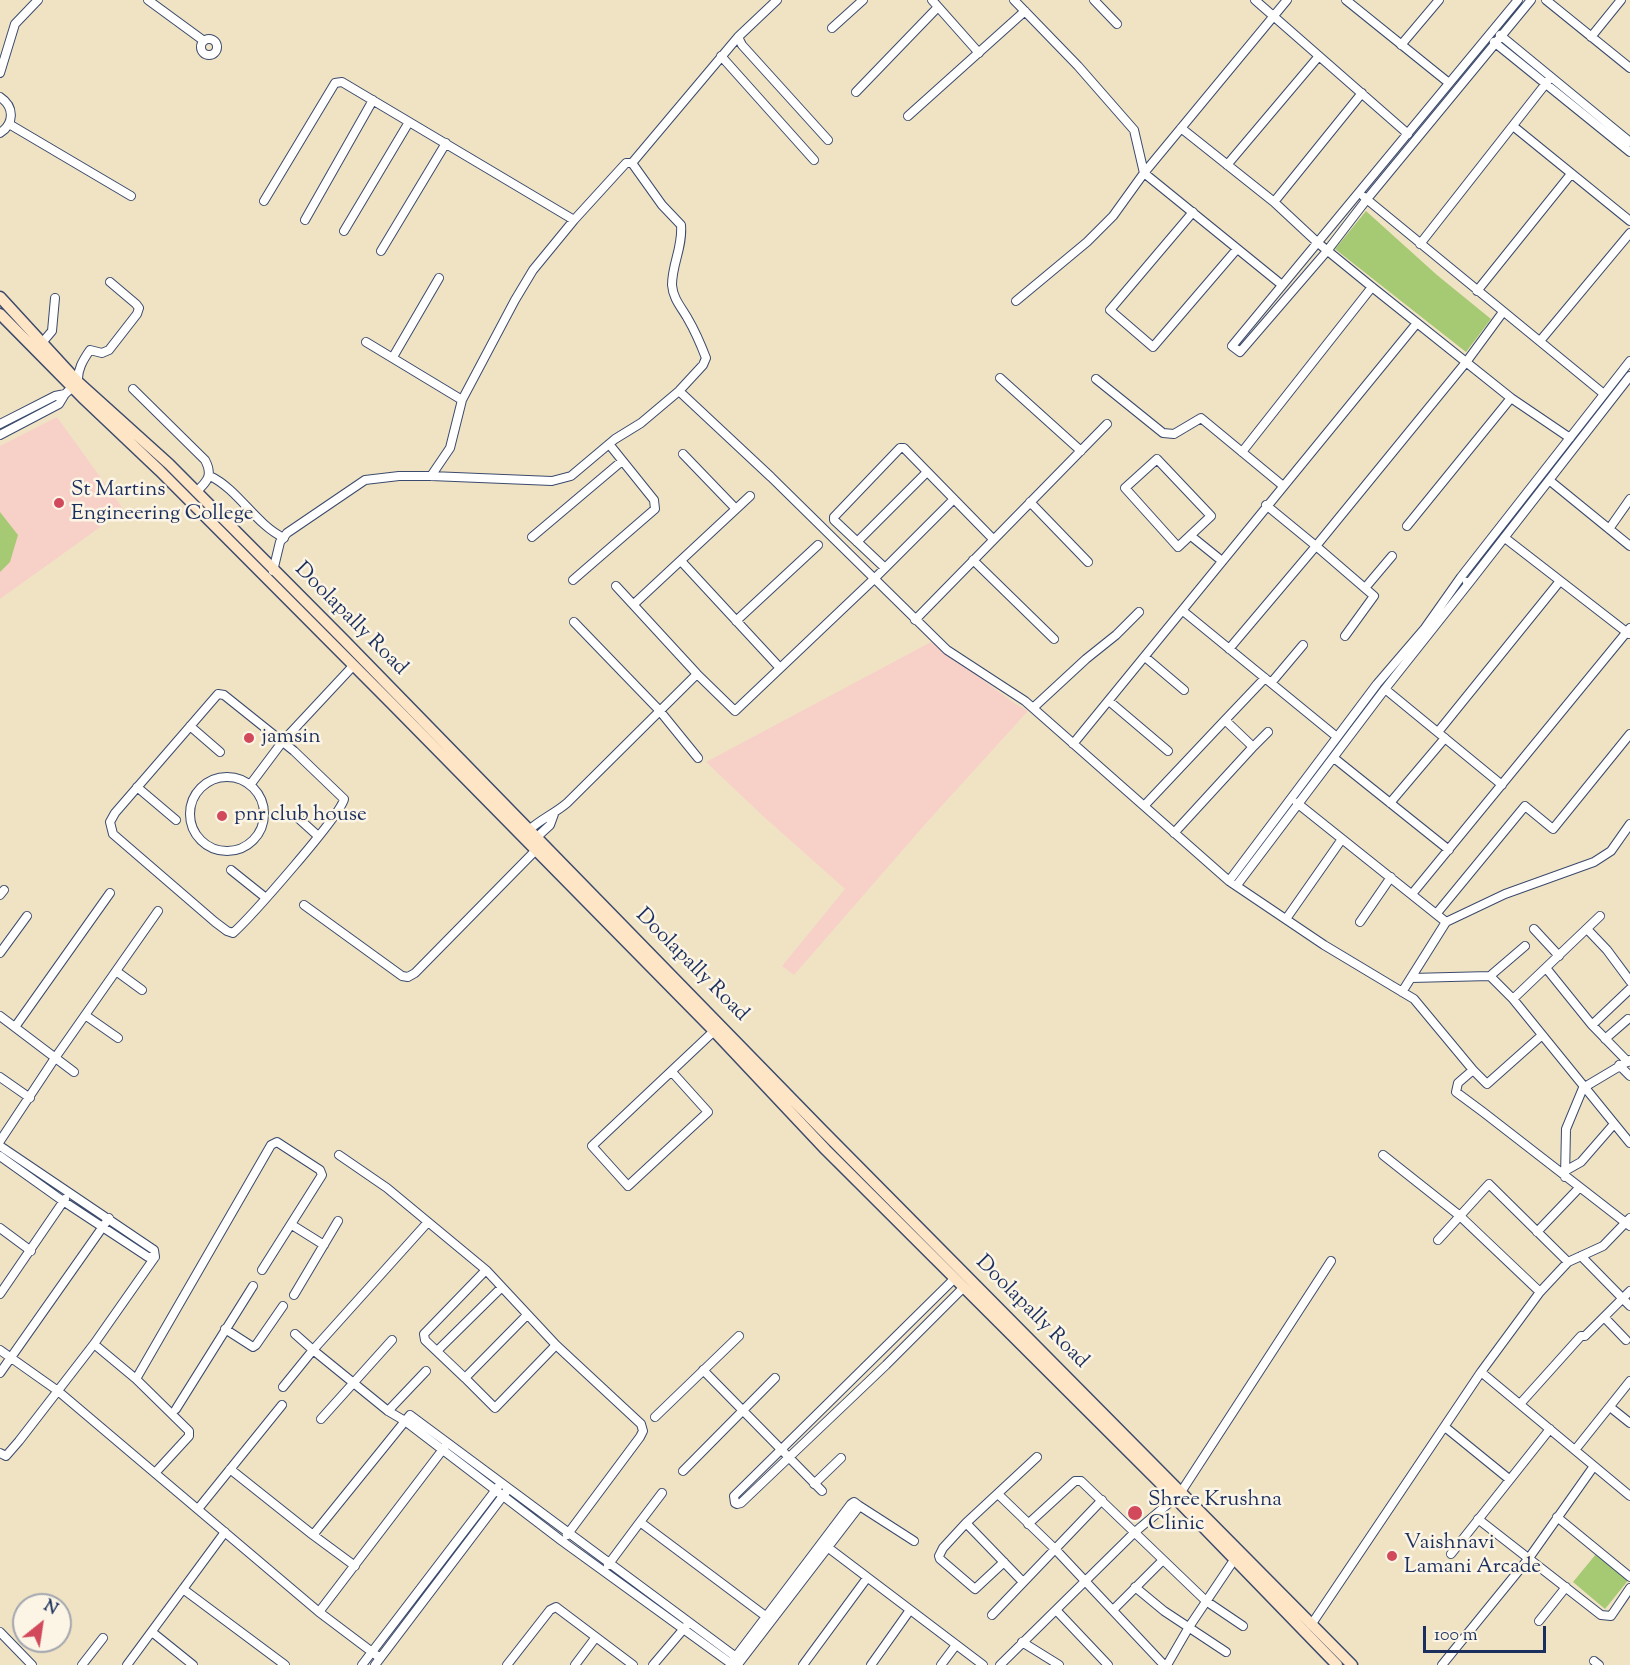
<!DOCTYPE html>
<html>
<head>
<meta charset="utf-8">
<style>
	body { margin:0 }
	#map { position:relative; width:1630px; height:1665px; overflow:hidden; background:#f0e3c4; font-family:"Sorts Mill Goudy",serif }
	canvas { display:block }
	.north { position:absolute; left:12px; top:1593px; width:60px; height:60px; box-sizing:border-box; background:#fcf5e5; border:2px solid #a2a6af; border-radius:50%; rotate:30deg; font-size:16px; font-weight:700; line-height:24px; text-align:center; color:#1b2f5e }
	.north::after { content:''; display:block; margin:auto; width:21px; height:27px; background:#d1495b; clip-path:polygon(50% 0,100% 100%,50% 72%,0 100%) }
	.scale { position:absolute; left:1423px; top:1626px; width:123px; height:27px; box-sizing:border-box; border:3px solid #1b2f5e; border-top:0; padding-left:8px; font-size:18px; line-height:21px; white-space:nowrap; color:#1b2f5e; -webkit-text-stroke:4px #fcf5e5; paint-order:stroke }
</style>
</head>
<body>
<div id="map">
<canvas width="1630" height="1665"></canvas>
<div class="north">N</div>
<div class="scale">100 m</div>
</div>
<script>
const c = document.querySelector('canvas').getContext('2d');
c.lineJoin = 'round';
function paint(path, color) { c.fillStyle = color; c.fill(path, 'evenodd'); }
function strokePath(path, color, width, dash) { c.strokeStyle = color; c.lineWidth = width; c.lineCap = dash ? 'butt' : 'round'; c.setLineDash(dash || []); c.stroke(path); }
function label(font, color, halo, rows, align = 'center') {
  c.font = font + ' "Sorts Mill Goudy",serif'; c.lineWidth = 5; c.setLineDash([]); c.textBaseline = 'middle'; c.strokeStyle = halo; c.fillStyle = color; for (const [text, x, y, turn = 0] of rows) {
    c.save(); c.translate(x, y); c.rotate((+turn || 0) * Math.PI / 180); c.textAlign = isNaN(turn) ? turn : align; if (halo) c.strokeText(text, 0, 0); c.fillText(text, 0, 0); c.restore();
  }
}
paint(new Path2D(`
	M57,417L124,510L0,599V446Z
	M931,642L1014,703L1028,711L928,821L794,975L782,966L845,889L764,817L706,762Z`), '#f7d1c8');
paint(new Path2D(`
	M1366,211L1437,275L1491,319L1466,352L1335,249Z
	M0,512L18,535L10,562L0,572Z
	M1601,1548L1630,1571V1578L1605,1609L1573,1582Z`), '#a6ca74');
const minor = new Path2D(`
	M148,0L204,41
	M932,0L979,53
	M1014,0L1078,66L1134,130L1144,173L1282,285
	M1094,0L1117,24
	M1255,0L1408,134
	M1346,0L1449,83
	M1518,0L1232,346L1240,352L1327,251L1367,199L1531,0
	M1546,0L1630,68
	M832,28L863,0
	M1500,35L1630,142
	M738,37L742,45L828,140
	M1591,37L1621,0
	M201 47a8 8 0 1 1 16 0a8 8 0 1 1-16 0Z
	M1494,42L1630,152
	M1401,45L1439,0
	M721,56L814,160
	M0,73L15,24L38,0
	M856,92L938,7
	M0,97C15,107 14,124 0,133
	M908,116L1025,11
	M9,124L131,196
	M1513,126L1630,221
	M1181,128L1274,202L1318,243L1372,287L1511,398L1570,438
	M1227,165L1319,56
	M1364,197L1604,394
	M264,201L335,83L342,82L574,220
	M1274,202L1362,93
	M1193,212L1110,310L1153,347L1237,249
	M305,220L373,100
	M344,231L409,122
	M1420,244L1551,77
	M381,251L446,143
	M1477,291L1571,174
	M1016,301L1087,242L1113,216L1144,173L1287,0
	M1540,341L1630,233
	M366,342L462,400
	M41,344L52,331L55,298
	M393,357L439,278
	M1000,378L1081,451
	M1096,379L1163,433L1174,434L1201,418L1282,485
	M133,389L205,460C213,475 208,481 196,492
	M679,391L771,477L947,650L1025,701L1229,881L1324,945L1414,999L1473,1070L1458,1083L1456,1092L1483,1112L1630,1226
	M0,424L55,396L65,394
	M0,435L59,404L65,394L78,382C77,370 83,360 90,350L102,353L109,350L137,314L139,308L136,304L110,282
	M1242,452L1372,287
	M683,454L735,508
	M1157,459L1211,516L1178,547L1125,488Z
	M210,476C239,490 255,524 284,538
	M431,476L450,448L462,400L515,300L533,270L574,220L626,163H632L738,37L777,0
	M1549,480L1630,546
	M1030,502L1088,562
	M1407,526L1511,398
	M1609,529L1630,499
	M1191,536L1222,561
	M532,537L622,461
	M1505,538L1629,634
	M857,542L927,472
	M973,560L1054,639
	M681,561L780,668
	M885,568L834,520V517L900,448H904L993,539
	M273,571L280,542L287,533L365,480L399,476H431L552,481L571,476L615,439L641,423L679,391L703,365L706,358C701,345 695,331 688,319C682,308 673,299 672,285C672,264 683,247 681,225L662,205L632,163
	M573,580L655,509L654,500L609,444
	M1467,582L1469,583L1630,376
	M616,586L697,674L735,711L874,579L954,499
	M1365,588L1392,556
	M634,604L750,496
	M1183,611L1337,737
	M915,620L1107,424
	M736,621L818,545
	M574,622L659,710L698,758
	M1345,636L1374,596L1316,546L1467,361L1503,312
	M1229,649L1316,546L1266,505
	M1145,657L1184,690
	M1271,683L1303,645
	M1385,689L1502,785
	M218,694L224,695L294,751L344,799C341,815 250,918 233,933L227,931L215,922L113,834L110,822L115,813Z
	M1109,701L1168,751
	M1033,708L1086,659L1116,635L1139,612
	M190,726L220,752
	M1438,732L1560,581
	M1073,744C1189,604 1301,463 1417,323
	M1252,748L1268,732
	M1334,758L1449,850
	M190 814a37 37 0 1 1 74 0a37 37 0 1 1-74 0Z
	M250,785L283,741L353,666
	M137,787L176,820
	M1297,803L1446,922
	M1390,803L1445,738
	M1144,806L1227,718
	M297,817L318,836
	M529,830C541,819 554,814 567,803L697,674
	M1174,833L1252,748L1251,745L1227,722V718L1265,678
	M537,837L550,825L554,814
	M231,870L266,898
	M1229,881L1377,684L1425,628L1461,577L1630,361
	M1237,885L1385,689L1469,583
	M1412,894L1630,628
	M0,895L4,890
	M304,905L402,976L408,977L415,973L535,851
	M1437,913L1525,806L1553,829L1630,734
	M1286,919L1342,839
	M1360,922L1391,877
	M1534,929L1559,956
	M1587,929L1607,950L1630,981
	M0,953L27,916
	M1546,968L1592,1025L1628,1062
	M116,971L142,990
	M1490,976L1525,946
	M1411,978L1490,976L1513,999L1630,1143
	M1402,992L1446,922L1505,894L1594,862L1611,851L1630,824
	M1513,999L1600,916
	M85,1015L118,1038
	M0,1016L74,1072
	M1592,1025L1630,989
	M15,1027L110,893
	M1605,1039L1628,1019
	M1619,1065L1630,1076
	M1473,1070L1487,1084L1541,1036
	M672,1072L708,1112L628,1186L592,1146L714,1031
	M0,1077L30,1098
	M0,1141L55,1058L158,911
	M0,1146L154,1250L155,1257L94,1344L19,1441L6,1456L0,1453
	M339,1155L387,1188L486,1270L556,1345L641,1424L643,1431L640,1437L567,1535
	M1383,1155L1460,1216L1540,1292
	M0,1156L63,1201L148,1257H155
	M1565,1171L1581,1162L1614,1124
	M1565,1177L1566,1129L1583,1088L1630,1060
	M428,1222L313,1350L388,1411L405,1421L562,1541L733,1665
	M292,1225L324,1245
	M0,1228L31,1251
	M1537,1232L1579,1188
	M1438,1240L1489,1184L1568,1262
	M1581,1256L1630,1306
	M954,1279L734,1496L735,1503L737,1504L741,1503L886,1365L963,1288
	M0,1294L65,1199
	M294,1295L338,1221
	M527,1315L465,1378L495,1408L556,1345
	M1604,1317L1626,1340
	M225,1329L253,1347L256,1345L283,1306
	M94,1344L136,1379L189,1431V1436L155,1473
	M0,1350L58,1391L319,1612L380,1658
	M437,1351L502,1287
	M703,1370L822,1491
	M1481,1372L1630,1496
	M0,1373L109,1218
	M465,1378L425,1340L424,1334L486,1270
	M136,1379L271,1145L277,1142L320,1170L322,1175L262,1270
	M283,1387L313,1350L295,1334
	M1520,1404L1581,1336H1585L1630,1291
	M1610,1407L1630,1423
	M176,1409L253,1286
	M388,1411L426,1371
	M655,1417L739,1336
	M321,1419L392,1340
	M1445,1427L1509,1479
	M1575,1450L1630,1381
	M230,1469L313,1535L410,1415L740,1660
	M683,1471L775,1378
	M814,1484L841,1458
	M1181,1492L1331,1261
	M998,1494L1055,1549L1164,1665
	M858,1505L914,1541
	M198,1509L282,1405
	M1557,1517L1630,1577
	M1478,1519L1601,1615L1611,1616L1630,1588
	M640,1522L662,1493
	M966,1523L1023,1582
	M1028,1524L1075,1481H1081L1206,1601L1243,1626
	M313,1535L355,1566
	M826,1546L983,1665
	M1451,1554L1550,1429
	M1004,1562L975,1589L940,1559L939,1556L943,1548L966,1523L1037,1457
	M608,1565L640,1522L768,1618
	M1135,1587L1164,1611L1226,1652
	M183,1589L285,1665
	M1056,1610L1108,1665
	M1113,1610L1163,1560
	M319,1612L444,1448
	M992,1615L1102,1500
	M1539,1621L1566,1587
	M1311,1625L1481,1372L1540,1292L1568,1262L1603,1246L1630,1218
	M0,1632L32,1665
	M152,1632L193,1665
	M1022,1642L1059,1665
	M734,1659L851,1504L854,1502L858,1505V1508L739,1663
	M1594,1661L1599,1665
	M82,1665L103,1638
	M127,1665L225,1532
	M362,1665L498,1487
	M375,1665L506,1492
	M507,1665L550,1610L556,1607L633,1665
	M575,1665L596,1637
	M653,1665L687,1625
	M803,1665L867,1578
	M871,1665L910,1610
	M941,1665L956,1645
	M1000,1665L1135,1532L1175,1498
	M1167,1665L1189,1627L1234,1560
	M1442,1665L1529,1558L1594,1466`);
const secondary = new Path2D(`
	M0,297L78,382L169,464L344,640L823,1131L1352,1665
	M0,314L82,397L160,471L392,704L714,1031L826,1150L1175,1498L1337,1665`);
strokePath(minor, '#3b4a6d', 10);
strokePath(secondary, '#3b4a6d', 13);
strokePath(minor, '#fff', 8);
strokePath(secondary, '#fde5c5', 10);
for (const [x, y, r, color] of [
	[59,503,6,"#d1495b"],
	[249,738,6,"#d1495b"],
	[222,816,6,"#d1495b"],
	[1135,1513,8,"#d1495b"],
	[1392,1556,6,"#d1495b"]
]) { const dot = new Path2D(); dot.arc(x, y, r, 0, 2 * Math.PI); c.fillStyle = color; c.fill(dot); strokePath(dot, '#fcf5e5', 2); }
label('21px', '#1b2f5e', '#fcf5e5', [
	["St Martins",71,491],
	["Engineering College",71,515],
	["jamsin",261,738],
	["pnr club house",234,816],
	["Shree Krushna",1148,1501],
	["Clinic",1148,1525],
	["Vaishnavi",1404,1544],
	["Lamani Arcade",1404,1568]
], 'left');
label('21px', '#1b2f5e', '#fcf5e5', [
	["Doolapally Road",350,620,45],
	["Doolapally Road",691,966,45],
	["Doolapally Road",1031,1313,45]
]);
</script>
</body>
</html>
